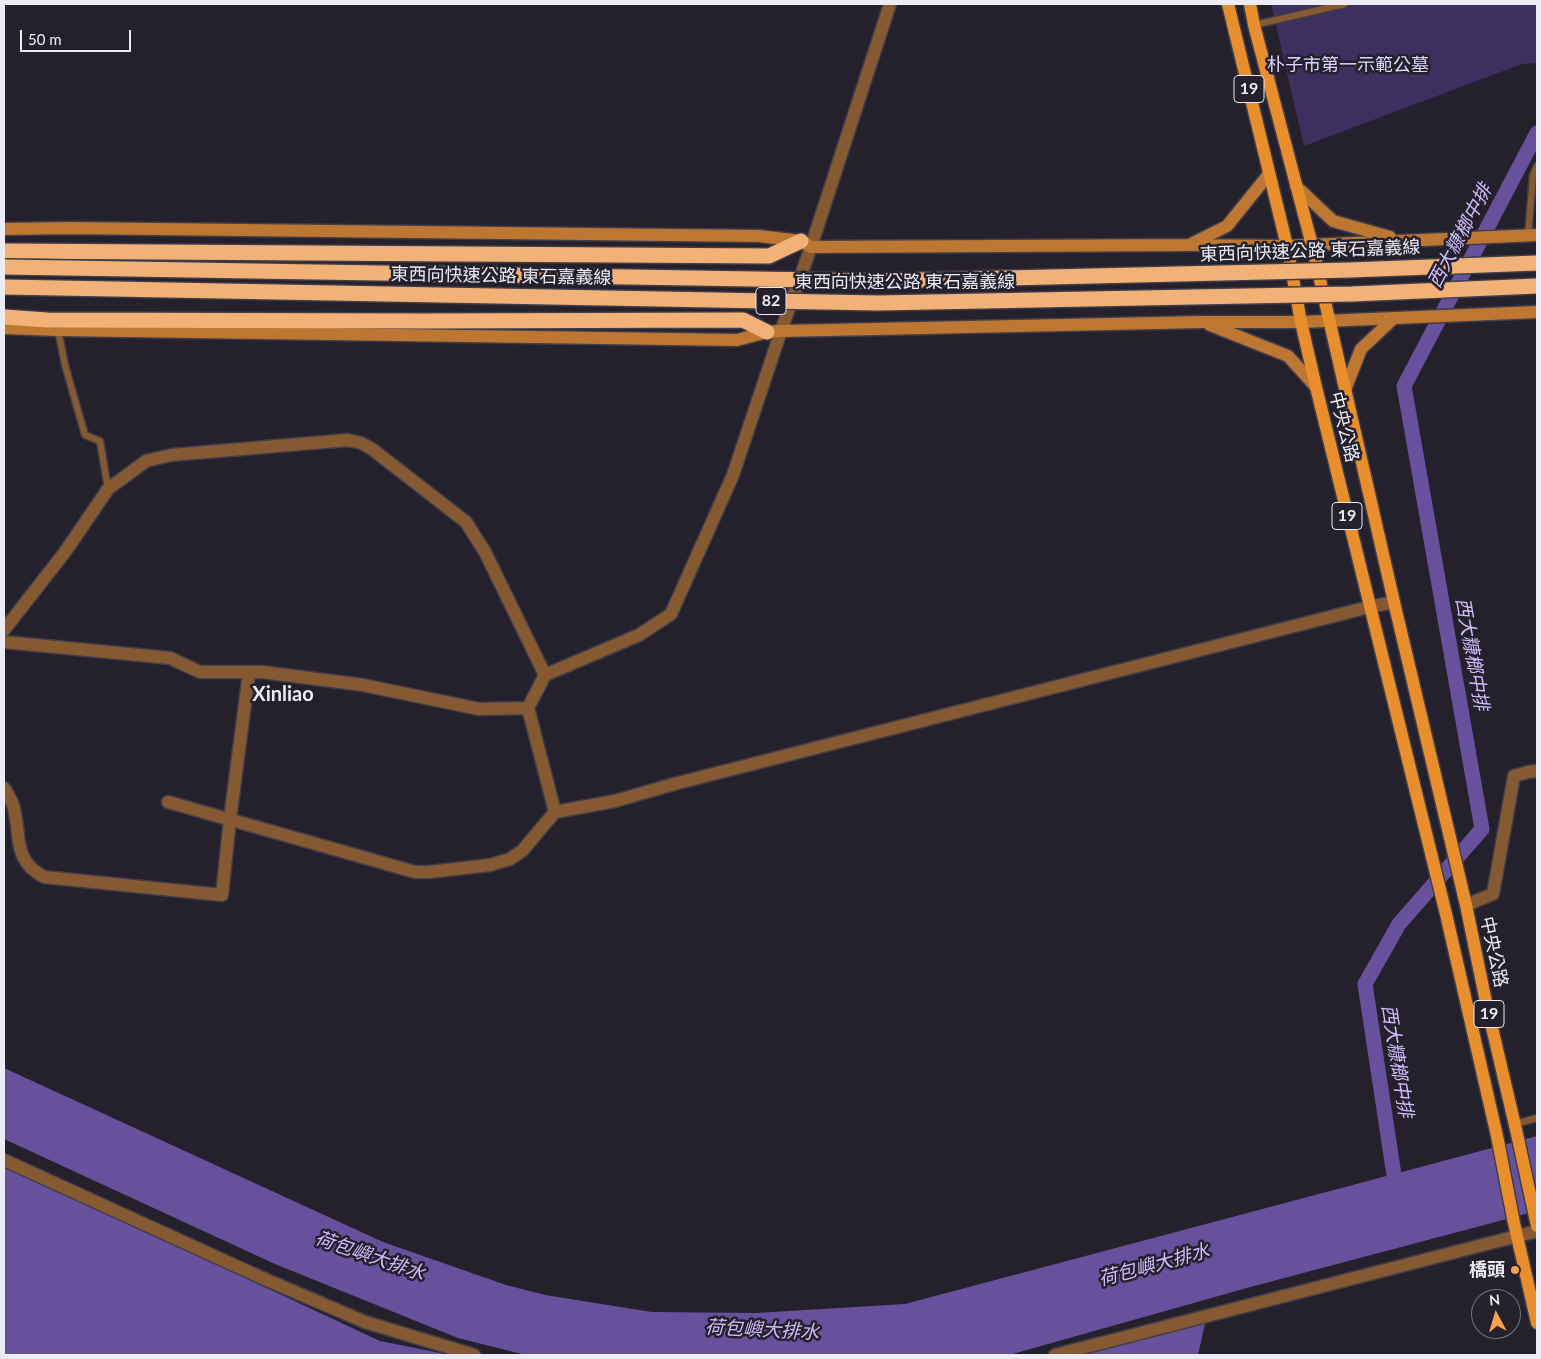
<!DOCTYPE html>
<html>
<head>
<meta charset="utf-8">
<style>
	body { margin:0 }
	#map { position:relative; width:1541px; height:1359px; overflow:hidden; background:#24212d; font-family:Lato,sans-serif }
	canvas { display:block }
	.frame { position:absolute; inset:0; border:5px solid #edebf3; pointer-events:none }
	.north { position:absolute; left:1471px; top:1289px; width:50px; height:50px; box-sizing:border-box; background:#24212d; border:1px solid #74727c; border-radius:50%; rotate:354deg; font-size:14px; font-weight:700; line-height:20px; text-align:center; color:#edebf3 }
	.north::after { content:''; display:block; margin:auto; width:18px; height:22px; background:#f8a04b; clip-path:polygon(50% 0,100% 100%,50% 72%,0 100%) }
	.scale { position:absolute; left:20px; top:30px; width:111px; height:22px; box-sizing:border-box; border:2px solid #edebf3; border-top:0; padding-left:6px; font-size:15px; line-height:18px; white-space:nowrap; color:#edebf3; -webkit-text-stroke:4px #24212d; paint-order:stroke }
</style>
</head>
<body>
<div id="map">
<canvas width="1541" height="1359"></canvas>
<div class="frame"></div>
<div class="north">N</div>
<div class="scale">50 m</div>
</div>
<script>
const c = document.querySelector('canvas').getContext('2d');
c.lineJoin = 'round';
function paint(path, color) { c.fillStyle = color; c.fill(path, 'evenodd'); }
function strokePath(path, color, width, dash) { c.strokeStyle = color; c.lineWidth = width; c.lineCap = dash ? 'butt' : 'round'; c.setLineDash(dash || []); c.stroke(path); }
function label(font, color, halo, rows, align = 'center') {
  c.font = font + ' Lato,"Noto Sans TC",sans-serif'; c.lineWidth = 5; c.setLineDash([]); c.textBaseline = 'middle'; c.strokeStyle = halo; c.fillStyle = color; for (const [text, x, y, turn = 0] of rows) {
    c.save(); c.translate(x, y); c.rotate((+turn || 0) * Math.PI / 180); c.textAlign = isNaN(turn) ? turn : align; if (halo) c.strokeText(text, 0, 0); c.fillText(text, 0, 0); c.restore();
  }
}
paint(new Path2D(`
	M1271,4H1537V63L1522,64L1304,146Z`), '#3d2f5f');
paint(new Path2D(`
	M4,1068L383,1242L506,1285L545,1295L652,1312L756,1313L905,1304L1537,1136V1211L1254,1286L1009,1355H526L458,1338L275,1264L4,1139Z
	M4,1165L380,1341L450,1355H4Z
	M1206,1319L1198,1355H1064Z`), '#68519c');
strokePath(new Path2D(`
	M1394,1175L1365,984L1399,924L1482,829L1404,386L1537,133`), '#68519c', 15);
const lane = new Path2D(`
	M1254,25L1345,4
	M1528,236L1533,175L1537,166
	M58,330L65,365L85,435L100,441L108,489
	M1515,1124L1537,1118`);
const street = new Path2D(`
	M4,630L65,552L108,489L146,461L171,455L348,440L361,443L372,449L466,522L485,552L545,675L528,708L555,812
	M4,642L170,658L200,672H262L363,685L479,709L528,708
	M545,675L639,635L671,614L733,475L781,331L811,247L890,4
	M4,788C7,793 11,799 13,805C22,835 11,859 44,877L222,895L230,819L249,673
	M168,802L415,872H429L490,865L510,859L522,851L555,812L615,801L674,784L1369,607L1394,602
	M1466,905L1493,894L1514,776L1528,772L1537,771
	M4,1160L260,1277L365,1322L474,1355
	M1055,1355L1537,1231`);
const secondary = new Path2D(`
	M1296,186L1333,221L1390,237
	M4,229L69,228L759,236L801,241L811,247L1189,245L1287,246L1537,235
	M1191,244L1227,226L1269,174
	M1210,325L1288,356L1316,387
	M4,328L58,330L737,340L767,332L781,331L1203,322H1301L1537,312
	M1345,390L1361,349L1394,318`);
const primary = new Path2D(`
	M1228,4L1287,246L1301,322L1316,387L1446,914L1497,1136L1514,1223L1537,1323
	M1250,4L1254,25L1312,245L1394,602L1466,905L1486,1002L1517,1134L1537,1226`);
const highway = new Path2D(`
	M4,251L769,256L801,241
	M4,317L47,320L423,321L743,320L767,332`);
strokePath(lane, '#403d49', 9);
strokePath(street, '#403d49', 15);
strokePath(secondary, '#403d49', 15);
strokePath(primary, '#403d49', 15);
strokePath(highway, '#403d49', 18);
strokePath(lane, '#855931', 6);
strokePath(street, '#855931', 12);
strokePath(secondary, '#bd7732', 12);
strokePath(primary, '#e88e2d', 12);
strokePath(highway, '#f2b177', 15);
const highwayBridge = new Path2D(`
	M4,267L879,281L1350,270L1537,263
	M4,287L878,303L1352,294L1537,286`);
strokePath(highwayBridge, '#403d49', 18, []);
strokePath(highwayBridge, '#f2b177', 15);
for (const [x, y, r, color] of [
	[1515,1270,5,"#f8a04b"]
]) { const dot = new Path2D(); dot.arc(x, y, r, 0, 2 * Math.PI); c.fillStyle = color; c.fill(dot); strokePath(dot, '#24212d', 2); }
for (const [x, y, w] of [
	[1249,89,30],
	[771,301,30],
	[1347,516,30],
	[1489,1014,30]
]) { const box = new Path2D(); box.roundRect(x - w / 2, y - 13.5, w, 27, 4); c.fillStyle = '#24212d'; c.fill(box); strokePath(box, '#edebf3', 1); }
label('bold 16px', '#edebf3', null, [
	["19",1249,89],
	["82",771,301],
	["19",1347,516],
	["19",1489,1014]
]);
label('18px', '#ded4ff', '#24212d', [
	["朴子市第一示範公墓",1348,65]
]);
label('18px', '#edebf3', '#24212d', [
	["東西向快速公路 東石嘉義線",1310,251,-2],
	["東西向快速公路 東石嘉義線",501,276,1],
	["東西向快速公路 東石嘉義線",905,282],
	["中央公路",1344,427,76],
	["中央公路",1494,952,78]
]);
label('bold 18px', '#edebf3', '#24212d', [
	["橋頭",1505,1270]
], 'right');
label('italic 19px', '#cebefd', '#24212d', [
	["西大糠榔中排",1460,236,-62],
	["西大糠榔中排",1472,654,80],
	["西大糠榔中排",1397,1061,81],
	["荷包嶼大排水",370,1256,19],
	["荷包嶼大排水",1154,1265,-15],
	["荷包嶼大排水",762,1330,3]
]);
label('bold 20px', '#edebf3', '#24212d', [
	["Xinliao",283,695]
]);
</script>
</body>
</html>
